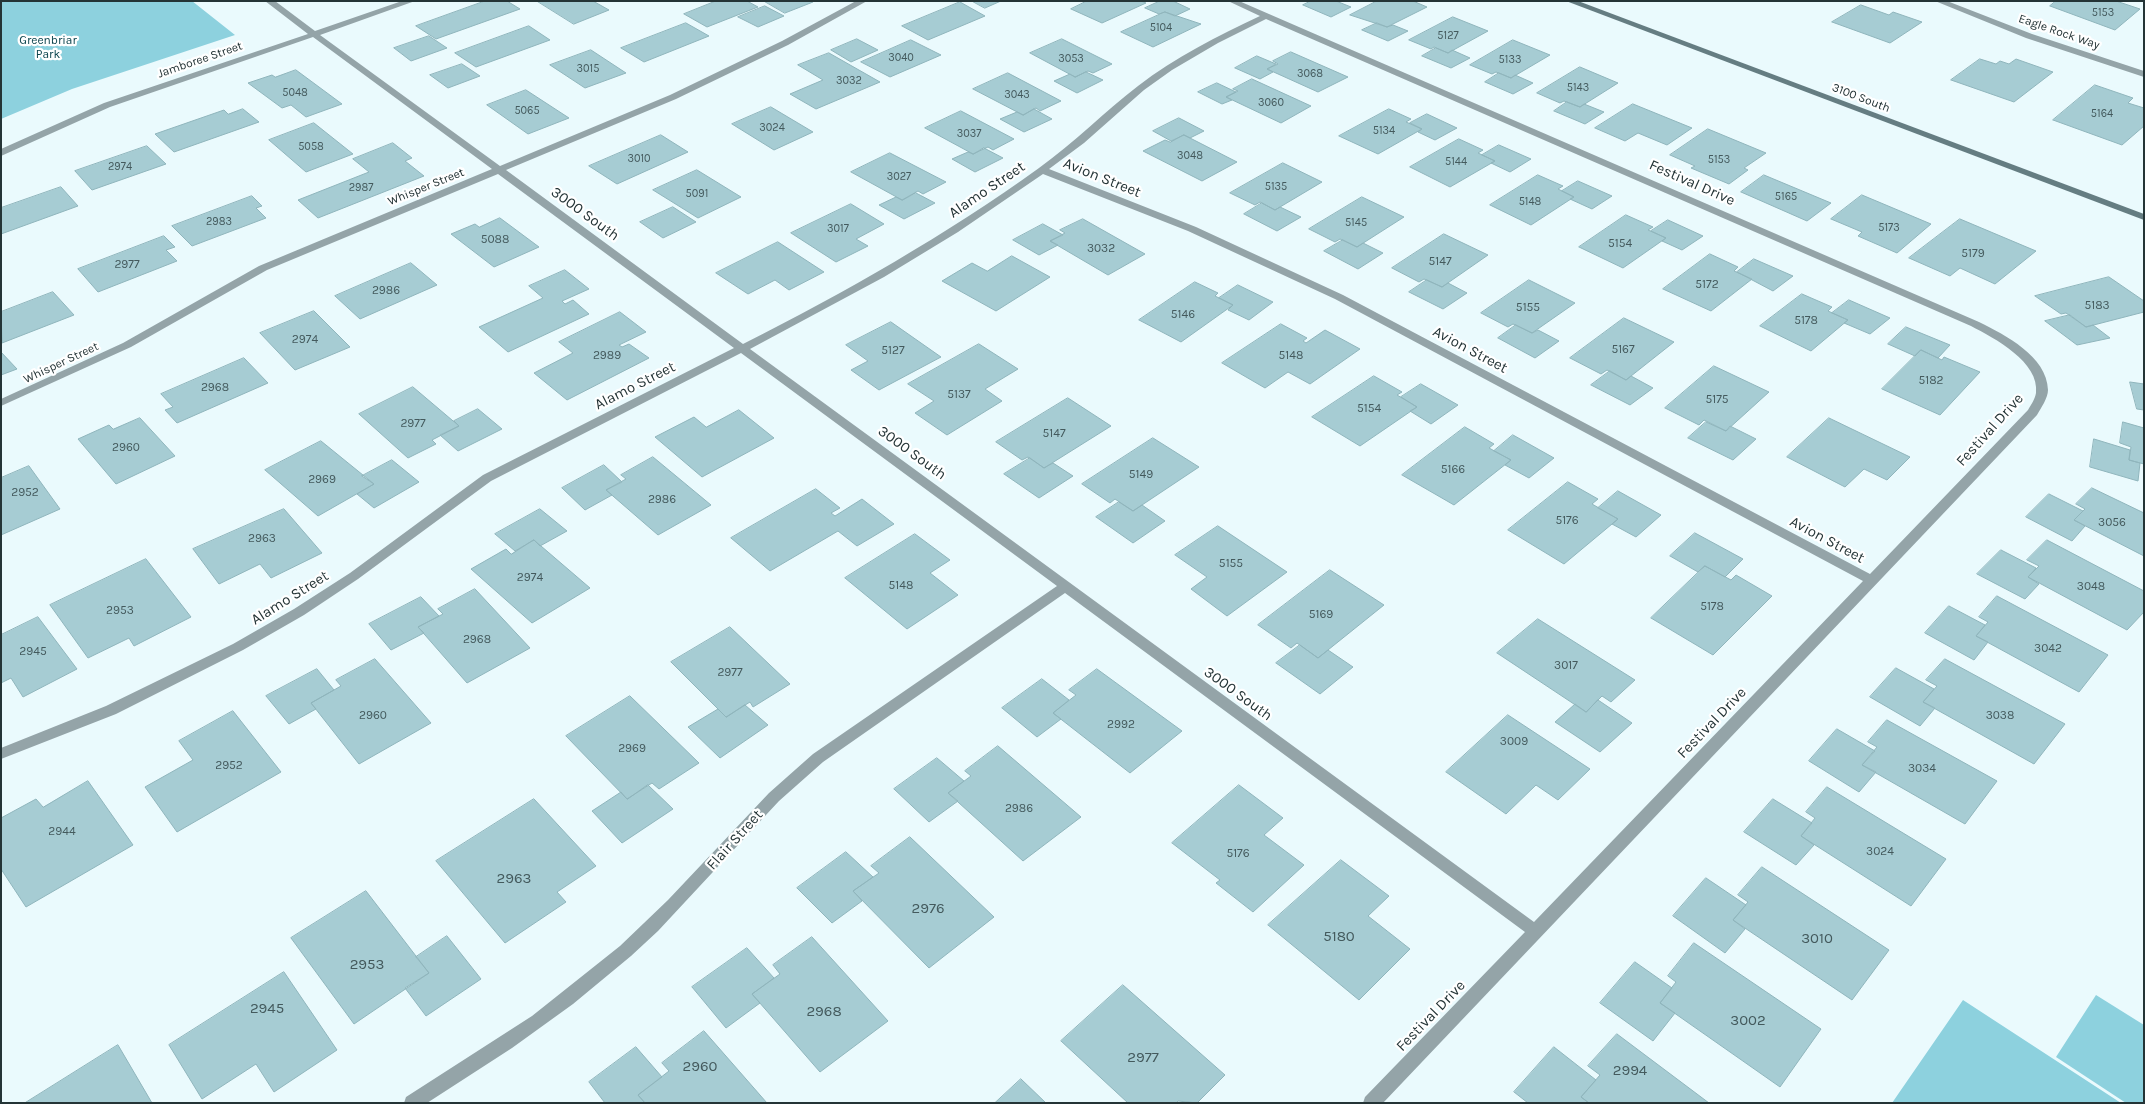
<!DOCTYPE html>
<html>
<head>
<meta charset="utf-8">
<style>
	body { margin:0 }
	#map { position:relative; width:2145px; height:1104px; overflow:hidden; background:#eafafd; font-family:Karla,sans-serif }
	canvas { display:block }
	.frame { position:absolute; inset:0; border:2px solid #243436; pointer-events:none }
</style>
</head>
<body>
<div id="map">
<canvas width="2145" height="1104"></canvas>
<div class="frame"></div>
</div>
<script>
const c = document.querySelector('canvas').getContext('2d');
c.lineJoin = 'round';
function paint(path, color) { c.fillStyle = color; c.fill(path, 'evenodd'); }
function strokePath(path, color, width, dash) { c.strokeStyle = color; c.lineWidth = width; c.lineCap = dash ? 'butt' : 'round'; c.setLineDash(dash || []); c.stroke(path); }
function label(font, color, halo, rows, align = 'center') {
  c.font = font + ' Karla,sans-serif'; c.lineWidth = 4.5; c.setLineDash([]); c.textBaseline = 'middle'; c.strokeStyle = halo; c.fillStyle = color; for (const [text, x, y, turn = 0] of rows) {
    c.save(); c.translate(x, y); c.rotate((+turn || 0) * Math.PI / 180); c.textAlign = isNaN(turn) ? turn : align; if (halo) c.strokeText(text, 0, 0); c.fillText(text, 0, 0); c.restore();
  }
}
paint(new Path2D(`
	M1,1H192L235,35L72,89L1,119Z
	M2096,995L2144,1025V1103H2126L2056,1057Z
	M1963,1000L2121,1103H1892Z`), '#8dd1de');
const building = new Path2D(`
	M485,1H507L520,9L436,39L416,26Z
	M537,1H593L609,10L574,24Z
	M716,1H747L758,7L707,27L684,14Z
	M764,1H813V2L785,13Z
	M972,1H1001L985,8Z
	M1087,1H1141L1146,3L1102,23L1071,9Z
	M1160,1H1173L1190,9L1175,16L1165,12L1159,14L1145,8Z
	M1311,1H1336L1351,7L1331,17L1303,5Z
	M1377,1H1413L1427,7L1387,27L1350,15Z
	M2056,1H2116L2140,9L2115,30L2050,6Z
	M960,2L985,16L928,40L902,26Z
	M1861,5L1889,15L1893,12L1922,22L1890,43L1832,22Z
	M765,6L784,16L758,27L738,17Z
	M1165,12L1201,24L1153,47L1121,32Z
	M1453,17L1488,31L1448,53L1434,47L1431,49L1409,40Z
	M686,23L709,36L644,62L621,48Z
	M1377,23L1387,27L1393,25L1408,31L1388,41L1362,30Z
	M529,26L550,40L476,67L455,53Z
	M429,36L447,48L411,61L394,48Z
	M857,39L878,50L851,62L831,50Z
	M1062,39L1112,64L1093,73L1088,71L1075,77L1030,53Z
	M911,40L941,55L890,77L861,62Z
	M1513,40L1550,55L1511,78L1496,72L1492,74L1470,65Z
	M1436,48L1448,53L1452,50L1470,58L1451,68L1422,56Z
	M591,50L626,73L585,88L550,65Z
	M1291,52L1348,77L1318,92L1267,69L1278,64L1273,61Z
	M829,53L880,82L816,109L790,94L823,80L798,65Z
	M1257,56L1276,64L1267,69L1273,72L1260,79L1235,68Z
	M1980,59L1996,64L2000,61L2009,64L2016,59L2053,72L2014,102L1951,80Z
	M462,64L480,76L448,88L430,75Z
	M1580,67L1618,83L1580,107L1564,101L1560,103L1537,93Z
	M296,70L342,104L306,117L291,105L282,108L248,83L272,75L275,77Z
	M1086,72L1103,80L1077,93L1054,81L1070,74L1075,77Z
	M1008,73L1061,101L1040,111L1036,108L1023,115L973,89Z
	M1499,73L1511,78L1515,75L1533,83L1513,94L1485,82Z
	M1252,79L1311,106L1281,123L1226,97L1238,91L1233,89Z
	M1217,83L1236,92L1226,97L1232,100L1222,104L1198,92Z
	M2095,85L2133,98L2128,103L2144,108V126L2122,145L2053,120Z
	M526,90L569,118L528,134L487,105Z
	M1567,102L1580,107L1584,104L1604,112L1585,124L1554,111Z
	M1633,104L1692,128L1667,145L1638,133L1625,141L1595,128Z
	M771,107L813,132L774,150L732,124Z
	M243,109L259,122L174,152L155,134L224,110L228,114Z
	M1034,109L1052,119L1024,132L1000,119L1017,112L1023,115Z
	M1389,109L1411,119L1406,122L1422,129L1378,154L1339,136Z
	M961,111L1014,139L993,150L988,147L973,154L925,128Z
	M1427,114L1457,128L1435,140L1418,132L1422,129L1410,123Z
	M1179,118L1204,131L1190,138L1184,135L1171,141L1153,131Z
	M314,123L353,154L306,172L269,140Z
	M1708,129L1766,153L1744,168L1748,170L1729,184L1691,168L1695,166L1670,155Z
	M661,135L688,152L617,184L589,166Z
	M1184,135L1190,138L1237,162L1202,181L1143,151L1165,140L1170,142Z
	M1459,139L1483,150L1478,153L1495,161L1450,187L1410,167Z
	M393,143L412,158L405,161L424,176L318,218L298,200L369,172L353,159Z
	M1499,145L1531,159L1510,172L1491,163L1495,161L1482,155Z
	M147,146L166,164L92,190L75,171Z
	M984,148L1003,158L975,172L952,159L968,152L973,154Z
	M890,153L946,182L923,194L918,191L902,200L851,172Z
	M1283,163L1322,182L1275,210L1260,202L1255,205L1230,193Z
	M697,170L741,197L698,218L653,190Z
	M1538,175L1563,186L1558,189L1574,197L1531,225L1490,205Z
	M1764,175L1831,203L1807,221L1741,192Z
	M1578,181L1612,196L1592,209L1570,199L1574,197L1562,191Z
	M61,187L78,206L1,234V208Z
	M916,193L935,203L904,219L879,205L896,197L902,200Z
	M1862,195L1931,224L1897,253L1858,236L1862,232L1831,219Z
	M252,196L262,206L256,208L266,218L192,246L172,226Z
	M1362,197L1404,217L1357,247L1340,239L1335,242L1309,229Z
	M1262,203L1275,210L1280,207L1301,217L1277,231L1244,214Z
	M851,204L884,224L856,239L868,246L836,262L791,233Z
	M673,207L696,222L663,238L640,222Z
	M1626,215L1653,227L1648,230L1666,238L1623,268L1579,247Z
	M500,218L539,247L494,267L451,234L475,224L479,227Z
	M1083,219L1145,254L1108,275L1050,241L1065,233L1060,230Z
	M1960,219L2036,251L1995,284L1960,268L1950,276L1909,258Z
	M1668,220L1703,236L1682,250L1662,241L1666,238L1651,231Z
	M1043,224L1063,235L1050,241L1058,245L1039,255L1013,240Z
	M1444,234L1488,255L1442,287L1424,279L1419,282L1392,268Z
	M164,236L175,247L166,250L177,261L98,292L78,269Z
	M1343,240L1357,247L1363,243L1383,253L1358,269L1324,251Z
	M778,242L824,272L789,290L775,280L748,294L716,273Z
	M1710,254L1738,267L1734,271L1752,279L1711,311L1663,289Z
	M1012,256L1050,277L996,311L942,281L972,263L987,271Z
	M1754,259L1793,276L1773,291L1737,272Z
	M411,263L437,285L360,319L335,296Z
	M565,270L589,289L562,301L565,304L573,300L589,314L508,352L479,327L543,298L529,286Z
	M2109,277L2144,301V312L2086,327L2066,313L2061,314L2035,296Z
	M1427,280L1442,287L1448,283L1467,293L1443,309L1409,292Z
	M1529,280L1575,303L1532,333L1513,324L1508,327L1481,313Z
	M1195,282L1218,293L1215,296L1233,305L1181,342L1139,320Z
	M1238,285L1273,302L1249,320L1228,310L1233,305L1219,298Z
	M53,292L74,315L2,343L1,312Z
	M1802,294L1832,307L1828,311L1848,320L1811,351L1760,326Z
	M1849,300L1890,318L1870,334L1844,323L1848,320L1832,313Z
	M314,311L350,347L295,370L260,333Z
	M620,312L646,332L619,345L622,347L629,344L649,358L567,400L534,373L573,353L559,342Z
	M2070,315L2086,327L2093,325L2110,338L2077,345L2045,321Z
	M1624,318L1674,342L1626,380L1607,370L1601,374L1570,358Z
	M891,322L941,357L879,390L851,370L868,361L846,345Z
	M1281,324L1307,338L1303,341L1306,343L1325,330L1360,349L1310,384L1288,372L1265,388L1222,363Z
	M1516,325L1532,333L1538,330L1559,341L1535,358L1498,338Z
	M1906,327L1950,345L1938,358L1921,350L1915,356L1888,344Z
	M979,344L1018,369L985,389L1002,401L947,435L915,413L934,401L908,384Z
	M1921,350L1942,360L1944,357L1980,372L1940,415L1882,389Z
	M1,352L17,369L1,375Z
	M244,358L268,383L177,423L165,410L173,407L161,394Z
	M1714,366L1769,392L1726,431L1704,420L1699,425L1665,408Z
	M1610,371L1626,380L1631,376L1653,388L1630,405L1591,385Z
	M1374,376L1402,392L1397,395L1417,407L1360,446L1312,417Z
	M2130,382L2144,384V410L2137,409Z
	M1421,384L1458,405L1431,424L1410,411L1417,407L1401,397Z
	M413,387L459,426L432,440L436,444L408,458L359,414Z
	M1068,398L1111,426L1044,468L1028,457L1022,460L996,442Z
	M478,409L502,429L458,451L440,435L459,426L454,421Z
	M739,410L774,438L702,477L655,437L694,417L706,427Z
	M140,418L175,456L116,484L78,439L109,425L113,429Z
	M1829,418L1910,457L1887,480L1864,469L1845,487L1787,457Z
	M1706,422L1726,431L1730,426L1756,439L1733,460L1688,438Z
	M2123,422L2144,428V464L2129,460L2131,447L2120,443Z
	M1465,427L1494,444L1489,448L1511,460L1454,505L1402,475Z
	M1513,435L1554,458L1529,478L1505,465L1511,460L1494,451Z
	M1153,438L1199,467L1133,511L1115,499L1110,503L1082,484Z
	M2094,439L2130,450L2129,460L2140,463L2138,481L2090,467Z
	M321,441L374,484L318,516L265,470Z
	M653,457L711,505L658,535L606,490L626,479L621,475Z
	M1030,458L1044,468L1053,463L1073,476L1039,498L1004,474Z
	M392,460L419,482L374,508L357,494L374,484L362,476Z
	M604,465L622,482L606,490L612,495L585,510L562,488Z
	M29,466L60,509L1,535V478Z
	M1568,482L1598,499L1592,504L1618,519L1564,564L1508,530Z
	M2092,488L2144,513V556L2074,520L2085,509L2076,504Z
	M816,489L840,508L831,513L835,516L862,499L894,524L857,546L838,531L770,571L731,538Z
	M1618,491L1661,515L1636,537L1612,524L1618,519L1598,508Z
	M2049,494L2083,511L2074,520L2085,526L2072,541L2026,517Z
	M1119,502L1133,511L1142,505L1165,521L1133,543L1096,517Z
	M284,509L322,553L271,578L260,564L219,584L193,549Z
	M540,509L567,531L540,546L534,540L515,551L495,534Z
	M1218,526L1287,572L1227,616L1191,589L1207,577L1175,555Z
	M1695,533L1743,559L1725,577L1705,566L1698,572L1670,556Z
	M915,534L950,560L930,573L958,595L907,629L845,578Z
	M534,540L590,588L532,623L471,569L506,549L511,554Z
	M2047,540L2144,591V612L2127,630L2028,577L2039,566L2027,560Z
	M2001,550L2036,568L2028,577L2039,584L2025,599L1977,574Z
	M146,559L191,617L134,646L129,638L88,658L50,605Z
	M1705,566L1731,580L1736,575L1772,596L1713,655L1651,618Z
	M1330,570L1384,605L1318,658L1297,643L1291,648L1258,625Z
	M475,589L530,648L467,683L418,627L443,614L438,609Z
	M1997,596L2108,655L2079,692L1976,636L1988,622L1979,617Z
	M421,597L439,616L418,627L424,633L391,650L369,624Z
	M1949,606L1985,625L1976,636L1988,642L1974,660L1925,633Z
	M38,617L77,669L23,697L11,678L1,683V635Z
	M1538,619L1635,680L1611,702L1602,696L1586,712L1497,653Z
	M730,627L790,684L753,707L750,702L726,717L671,662Z
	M1300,645L1318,658L1328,650L1353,667L1320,694L1276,663Z
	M375,659L431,723L359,764L311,703L341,686L336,680Z
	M1945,659L2065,724L2034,764L1923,702L1937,686L1926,680Z
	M1896,668L1934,689L1923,702L1935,708L1920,726L1870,697Z
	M317,669L334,690L311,703L316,709L289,724L266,696Z
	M1097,669L1182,731L1130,773L1053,713L1076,695L1069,690Z
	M1042,679L1069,700L1053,713L1061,719L1037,737L1002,708Z
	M630,696L699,763L659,789L652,783L627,799L566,736Z
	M1598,700L1632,723L1600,752L1555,722L1575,704L1586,712Z
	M745,705L768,725L720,758L688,727L718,709L726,717Z
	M233,711L281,772L177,832L145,787L193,760L179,741Z
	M1508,715L1590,769L1558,800L1536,785L1506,814L1446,772Z
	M1887,720L1997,781L1965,824L1862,765L1877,747L1868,742Z
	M1837,729L1875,751L1862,765L1876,772L1859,792L1809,761Z
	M998,746L1081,817L1023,861L948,793L971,776L965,771Z
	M937,758L964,781L948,793L958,801L929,822L894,789Z
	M88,781L133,845L26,907L1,869V818L36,799L43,807Z
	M648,785L673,809L622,843L592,811L621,792L627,799Z
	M1239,785L1283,818L1264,835L1304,865L1253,912L1216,883L1220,880L1172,843Z
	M1827,787L1946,859L1911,906L1801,836L1815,818L1806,812Z
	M534,799L596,866L557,892L566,902L505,943L436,861Z
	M1773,799L1812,823L1801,836L1814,845L1796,865L1744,832Z
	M910,837L994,917L929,968L853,891L879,873L871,866Z
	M846,852L873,877L853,891L862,901L832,923L797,888Z
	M1341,860L1389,896L1368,916L1410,949L1359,1000L1268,925Z
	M1762,867L1889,950L1852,1000L1733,920L1748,902L1738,895Z
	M1706,878L1746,905L1733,920L1745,929L1725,953L1673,916Z
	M366,891L429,973L354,1024L291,938Z
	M447,936L481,979L426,1016L405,988L429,973L416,957Z
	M812,937L888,1021L820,1072L752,994L780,974L773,965Z
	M1694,943L1821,1029L1780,1087L1660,1003L1676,982L1668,976Z
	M747,948L774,978L752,994L760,1003L726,1028L692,987Z
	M1635,962L1672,988L1660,1003L1675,1013L1653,1041L1600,1003Z
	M284,972L337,1050L274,1092L256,1064L202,1099L169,1045Z
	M1123,985L1225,1075L1197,1103L1178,1101L1176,1103H1128L1061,1041Z
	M704,1031L767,1103H645L638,1095L669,1071L662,1063Z
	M1617,1034L1709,1103H1589L1581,1097L1600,1075L1588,1066Z
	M118,1045L152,1103H25Z
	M636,1047L662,1077L638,1095L645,1103H605L589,1082Z
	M1554,1047L1596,1080L1581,1097L1589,1103H1528L1514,1092Z
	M1021,1079L1046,1103H995Z`);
paint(building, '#a6ccd3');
strokePath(building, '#8fb5bc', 1);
paint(new Path2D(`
	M265,1H275L315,31L402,1H415L320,35L500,166L670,95L782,41L856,1H867L788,45L676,99L506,170L743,344C846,292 946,235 1039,168C1074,143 1104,112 1138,86C1175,57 1218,36 1260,16L1228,1H1239L1979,322C2005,335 2047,356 2048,390C2048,398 2041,408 2037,415L1383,1103H1363L1365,1097L1525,932L1065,593L823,762L779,801L658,931L631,956L573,1004L512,1048L427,1103H404L406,1097L532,1016L620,946L668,900L769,793L813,754L1057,586L741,353L491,481L358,579L304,615L243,650L116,714L1,759V748L106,706L233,644L294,609L350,573L483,475L734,348L498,174L267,270L131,347L1,406V399L123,343L259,266L492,169L313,37L110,107L1,156V149L104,103L308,34ZM1266,19L1971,326C1994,338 2040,362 2036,393C2035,399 2031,405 2028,410L1870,574L1343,295L1196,227L1049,169L1084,143L1144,90L1172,70L1218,43ZM1043,174L1188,231L1335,299L1863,581L1534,922L750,349L884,277L958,232Z
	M1935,1H1947L2032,34L2144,71V77L2026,38Z`), '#94a4a8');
paint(new Path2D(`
	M1566,1H1578L2144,214V220Z`), '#657d82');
label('11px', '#445a5d', null, [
	["5153",2103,13],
	["5104",1161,28],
	["5127",1448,36],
	["3040",901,58],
	["3053",1071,59],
	["5133",1510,60],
	["3015",588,69],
	["3068",1310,74],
	["3032",849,81],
	["5143",1578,88],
	["5048",295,93],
	["3043",1017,95],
	["3060",1271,103],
	["5065",527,111],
	["5164",2102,114],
	["3024",772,128],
	["5134",1384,131],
	["3037",969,134],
	["5058",311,147],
	["3048",1190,156],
	["3010",639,159],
	["5153",1719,160],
	["5144",1456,162],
	["2974",120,167],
	["3027",899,177],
	["5135",1276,187],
	["2987",361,188],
	["5091",697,194],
	["5165",1786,197],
	["5148",1530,202],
	["2983",219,222],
	["5145",1356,223],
	["5173",1889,228],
	["3017",838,229]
]);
label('12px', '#243436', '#fff', [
	["Eagle Rock Way",2059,32,19],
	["Jamboree Street",200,60,-19],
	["3100 South",1861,98,21],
	["Whisper Street",426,187,-22],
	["Whisper Street",61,363,-25]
]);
label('12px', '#09424b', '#fff', [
	["Greenbriar",48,41],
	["Park",48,55]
]);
label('12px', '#445a5d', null, [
	["5088",495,240],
	["5154",1620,244],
	["3032",1101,249],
	["5179",1973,254],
	["5147",1440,262],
	["2977",127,265],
	["5172",1707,285],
	["2986",386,291],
	["5183",2097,306],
	["5155",1528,308],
	["5146",1183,315],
	["5178",1806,321],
	["2974",305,340],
	["5167",1623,350],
	["5127",893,351],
	["2989",607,356],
	["5148",1291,356],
	["5182",1931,381],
	["2968",215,388],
	["5137",959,395],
	["5175",1717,400],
	["5154",1369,409],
	["2977",413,424],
	["5147",1054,434],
	["2960",126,448],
	["5166",1453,470],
	["5149",1141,475],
	["2969",322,480],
	["2952",25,493],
	["2986",662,500],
	["5176",1567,521],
	["3056",2112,523],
	["2963",262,539],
	["5155",1231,564],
	["2974",530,578],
	["5148",901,586],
	["3048",2091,587],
	["5178",1712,607],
	["2953",120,611],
	["5169",1321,615],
	["2968",477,640],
	["3042",2048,649],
	["2945",33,652],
	["3017",1566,666],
	["2977",730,673],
	["2960",373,716],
	["3038",2000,716],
	["2992",1121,725],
	["3009",1514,742],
	["2969",632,749],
	["2952",229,766],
	["3034",1922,769],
	["2986",1019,809],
	["2944",62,832],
	["3024",1880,852],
	["5176",1238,854]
]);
label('15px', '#243436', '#fff', [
	["Avion Street",1102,178,22],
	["Festival Drive",1692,183,24],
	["Alamo Street",987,190,-34],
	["3000 South",585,214,36],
	["Avion Street",1470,350,28],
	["Alamo Street",635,386,-27],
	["Festival Drive",1990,430,-48],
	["3000 South",912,453,36],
	["Avion Street",1827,540,28],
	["Alamo Street",290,598,-32],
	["3000 South",1238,694,36],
	["Festival Drive",1712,723,-46],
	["Flair Street",735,840,-48],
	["Festival Drive",1431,1016,-46]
]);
label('15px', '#445a5d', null, [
	["2963",514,879],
	["2976",928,909],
	["5180",1339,937],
	["3010",1817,939],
	["2953",367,965],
	["2945",267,1009],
	["2968",824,1012],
	["3002",1748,1021],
	["2977",1143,1058],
	["2960",700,1067],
	["2994",1630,1071]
]);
</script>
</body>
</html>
